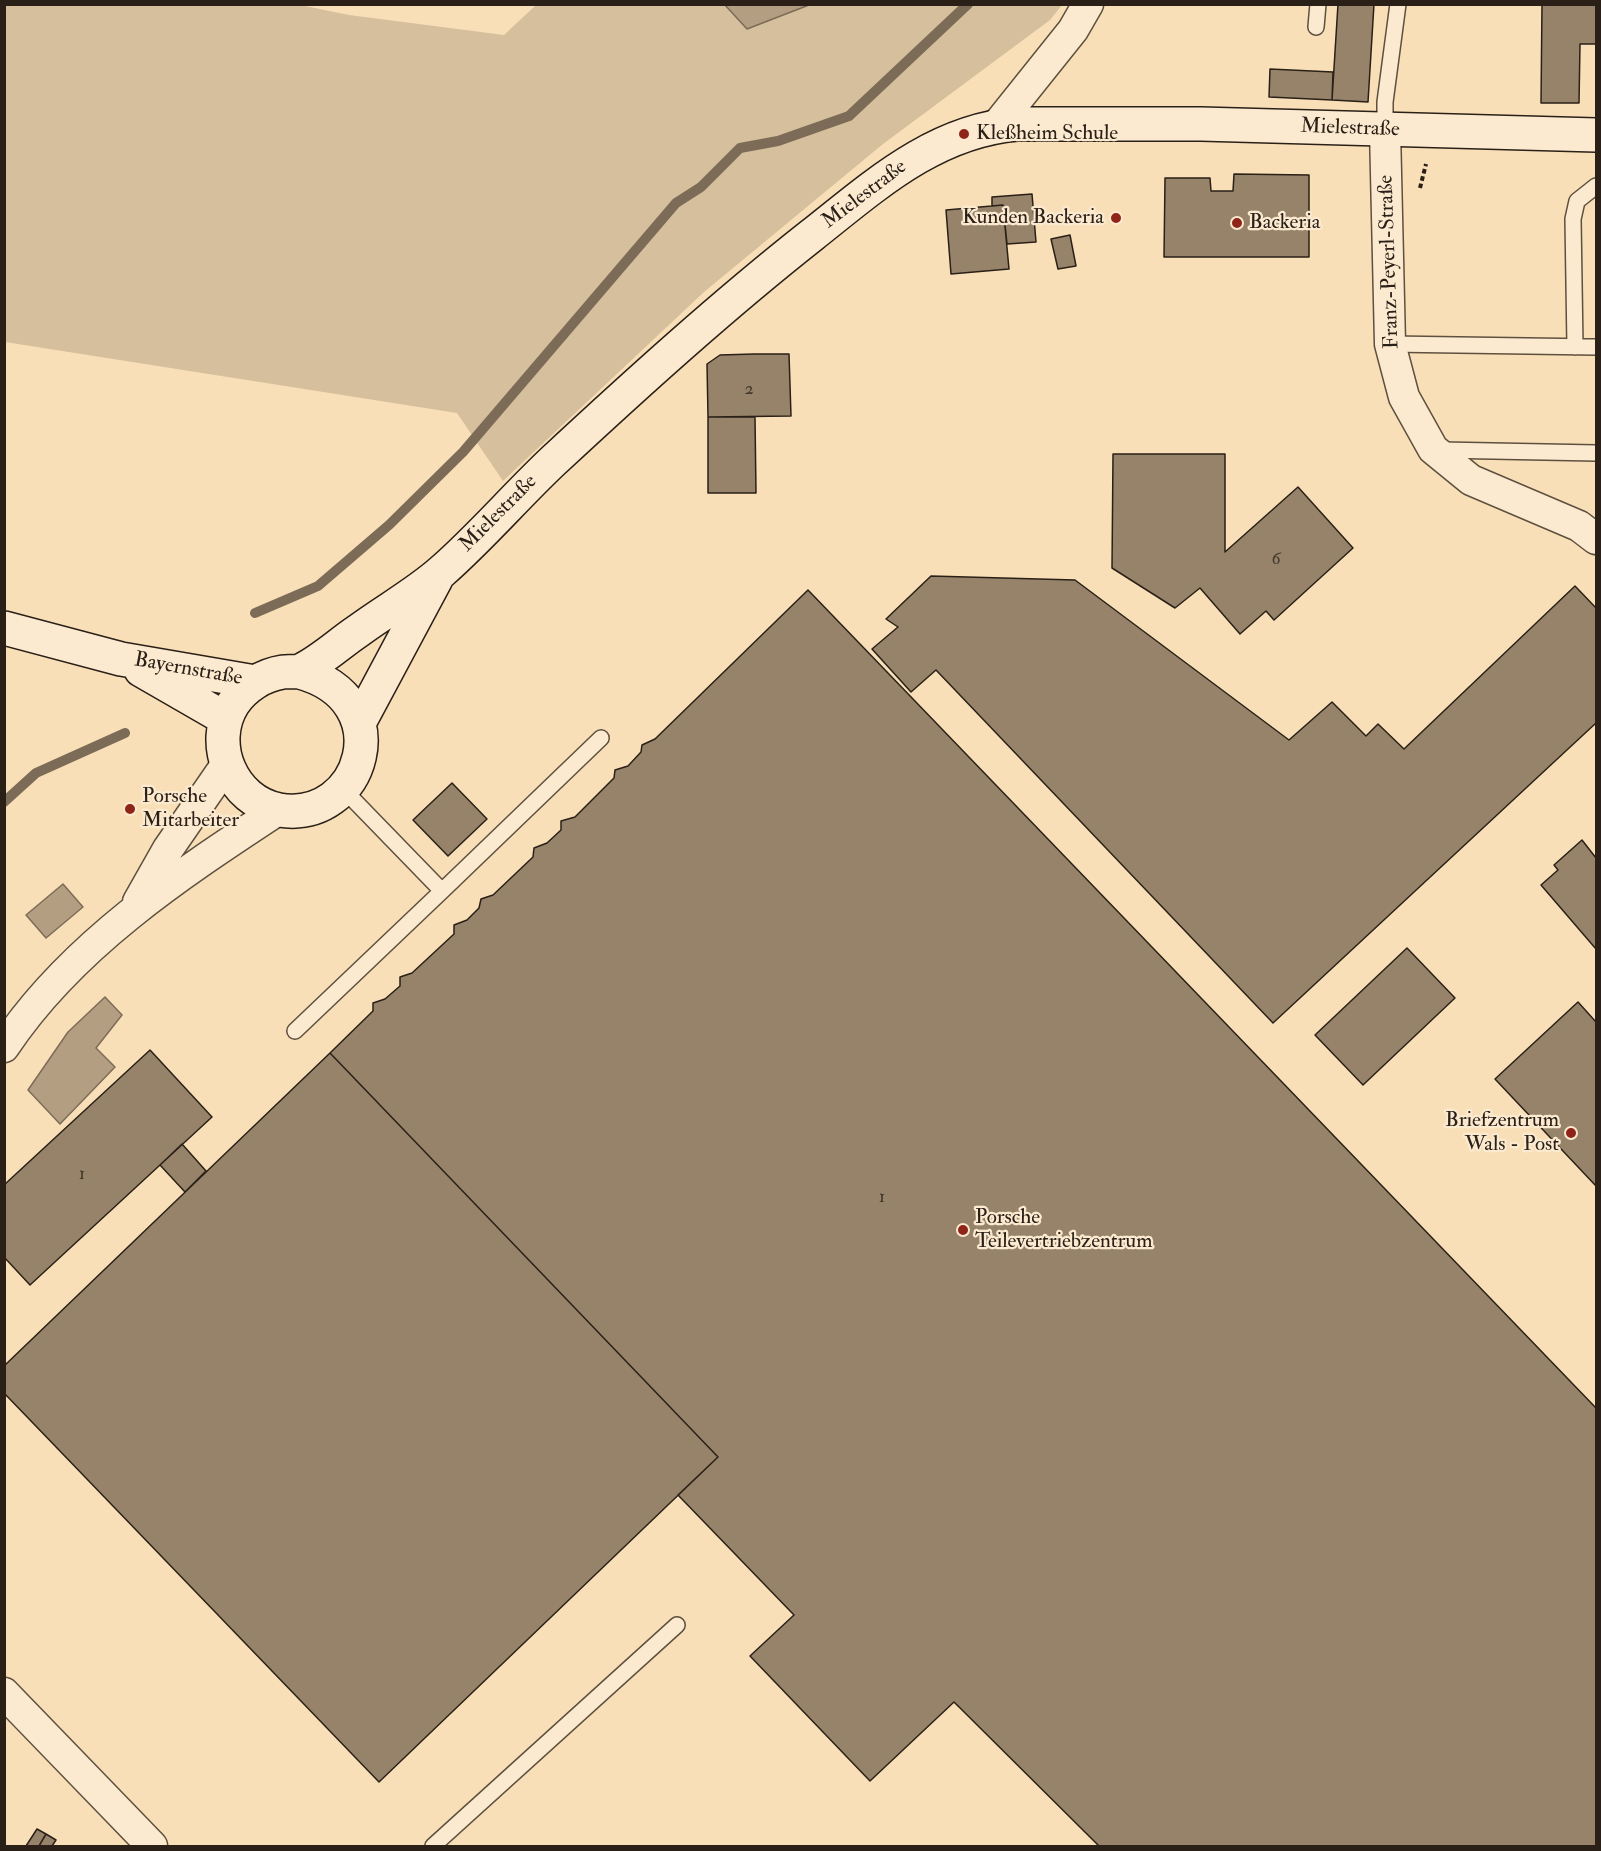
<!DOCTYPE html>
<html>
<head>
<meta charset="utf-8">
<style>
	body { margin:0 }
	#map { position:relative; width:1601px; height:1851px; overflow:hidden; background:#f9dfb7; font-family:"IM FELL Double Pica",serif }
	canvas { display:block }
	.frame { position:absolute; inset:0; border:6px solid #2a2017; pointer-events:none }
</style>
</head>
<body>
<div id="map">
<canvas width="1601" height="1851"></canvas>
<div class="frame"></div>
</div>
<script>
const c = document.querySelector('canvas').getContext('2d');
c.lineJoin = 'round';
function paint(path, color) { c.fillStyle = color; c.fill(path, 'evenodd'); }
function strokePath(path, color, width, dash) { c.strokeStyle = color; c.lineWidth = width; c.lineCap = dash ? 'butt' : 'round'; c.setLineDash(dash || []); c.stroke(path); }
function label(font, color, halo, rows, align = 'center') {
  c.font = font + ' "IM FELL Double Pica",serif'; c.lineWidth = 4.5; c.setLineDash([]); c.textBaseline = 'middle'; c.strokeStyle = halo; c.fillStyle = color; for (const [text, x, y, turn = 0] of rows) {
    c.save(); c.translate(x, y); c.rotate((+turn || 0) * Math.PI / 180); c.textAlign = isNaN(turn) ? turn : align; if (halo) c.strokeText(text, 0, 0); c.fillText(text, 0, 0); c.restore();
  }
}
paint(new Path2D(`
	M4,5H300L349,15L504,35L536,5H1062L1050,20L883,144L704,292L503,481L457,413L5,342Z`), '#d6bf9c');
const water = new Path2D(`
	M725,5H809L747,29Z
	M63,884L83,907L46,938L26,915Z
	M105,997L122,1015L96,1048L115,1067L60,1124L28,1090L68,1032Z`);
paint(water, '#b39e81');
strokePath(water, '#7c6c57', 1.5);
strokePath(new Path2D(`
	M255,613L318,586L389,525L463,452L676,203L701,187L740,148L778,141L849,116L968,4
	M4,802L36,773L125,733`), '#7c6c57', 10);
const building = new Path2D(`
	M1338,4H1374L1368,102L1332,100Z
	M1542,4H1596V44H1580L1579,103H1541Z
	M1270,69L1333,72L1332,100L1269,97Z
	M1234,174L1309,175V257H1164L1165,178H1210L1211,191H1233Z
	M1032,194L1036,242L1007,244L1003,205L992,206V197Z
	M1003,205L1009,269L951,274L946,210Z
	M1070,235L1076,266L1058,269L1051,239Z
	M754,354H789L791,416L708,417L707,364L720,355Z
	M708,417H755L756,493H708Z
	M1113,454H1225V552L1298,487L1353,548L1274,620L1266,611L1240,634L1200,588L1175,608L1112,568Z
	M931,576L1075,580L1289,740L1332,702L1366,736L1378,724L1404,749L1575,586L1596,608V723L1273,1023L936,670L911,692L872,649L898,627L886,619Z
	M808,590L1596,1408V1846H1099L954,1702L870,1781L750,1656L794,1615L678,1495L718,1457L330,1053L373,1011V1003L385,999L400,986V977L412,973L454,934V925L467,920L479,908L481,899L493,895L533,857L534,848L547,843L561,830V821L575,817L614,778L615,770L628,766L641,752L642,745L655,739Z
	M452,783L487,819L448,856L413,820Z
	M1582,840L1596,858V949L1541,885L1558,870L1554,865Z
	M1407,948L1455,998L1363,1085L1315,1035Z
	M1578,1002L1596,1022V1186L1495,1079Z
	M150,1050L212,1117L30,1285L4,1257V1185Z
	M330,1053L718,1457L379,1782L4,1393V1366Z
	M182,1144L206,1171L185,1192L160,1165Z
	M37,1829L46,1834L39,1846H26Z
	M46,1834L56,1840L52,1846H39Z`);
paint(building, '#96836a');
strokePath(building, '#2a2017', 1.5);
const lane = new Path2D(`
	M1316,27L1318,4
	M1385,130V102L1398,4
	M1390,344L1596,347
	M1575,347L1573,219L1577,201L1596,186
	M1441,450L1596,453
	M442,891L601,738
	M295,1031L442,891L343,789
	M433,1846L677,1625`);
const street = new Path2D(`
	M997,125L1073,30L1088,4
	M1385,130L1390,344L1404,397L1433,449L1471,480L1579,526L1596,539
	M138,902L168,849L226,765
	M4,1047C71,946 179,875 278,810
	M4,1693L152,1846`);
const secondary = new Path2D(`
	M4,628L121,659L255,682
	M141,670L226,719
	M300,672C402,700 363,824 279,810C232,801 208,744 233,704C244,687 263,675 283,672C290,671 296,673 302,670C322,660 340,643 358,631C385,611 416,594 441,572C480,538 514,498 552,462C636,384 722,306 812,235C874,186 934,131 1017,124H1201L1596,135
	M359,723L436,579`);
strokePath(lane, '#5e503f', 18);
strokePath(street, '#5e503f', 33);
strokePath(secondary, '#2a2017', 36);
strokePath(new Path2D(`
	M1420,188L1426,164`), '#2a2017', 4, [4.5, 3]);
strokePath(lane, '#fbead0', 15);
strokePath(street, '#fbead0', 30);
strokePath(secondary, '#fbead0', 33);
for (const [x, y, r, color] of [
	[964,134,6,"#8f2418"],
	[1116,218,6,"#8f2418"],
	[1237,223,6,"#8f2418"],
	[130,809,6,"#8f2418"],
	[1571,1133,6,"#8f2418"],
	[963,1230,6,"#8f2418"]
]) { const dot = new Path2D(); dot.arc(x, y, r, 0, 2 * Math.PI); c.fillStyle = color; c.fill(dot); strokePath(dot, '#fbead0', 2); }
label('18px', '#45392c', null, [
	["2",749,390],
	["6",1276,560],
	["1",82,1175],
	["1",882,1198]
]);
label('21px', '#2a2017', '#fbead0', [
	["Mielestraße",1350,129,2],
	["Mielestraße",865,195,-37],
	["Franz-Peyerl-Straße",1390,262,-92],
	["Mielestraße",499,514,-45],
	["Bayernstraße",188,670,10]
]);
label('21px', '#2a2017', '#fbead0', [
	["Kleßheim Schule",976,134],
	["Kunden Backeria",1104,218,"right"],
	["Backeria",1249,223],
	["Porsche",142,797],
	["Mitarbeiter",142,821],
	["Briefzentrum",1559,1121,"right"],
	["Wals - Post",1559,1145,"right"],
	["Porsche",975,1218],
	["Teilevertriebzentrum",975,1242]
], 'left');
</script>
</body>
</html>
